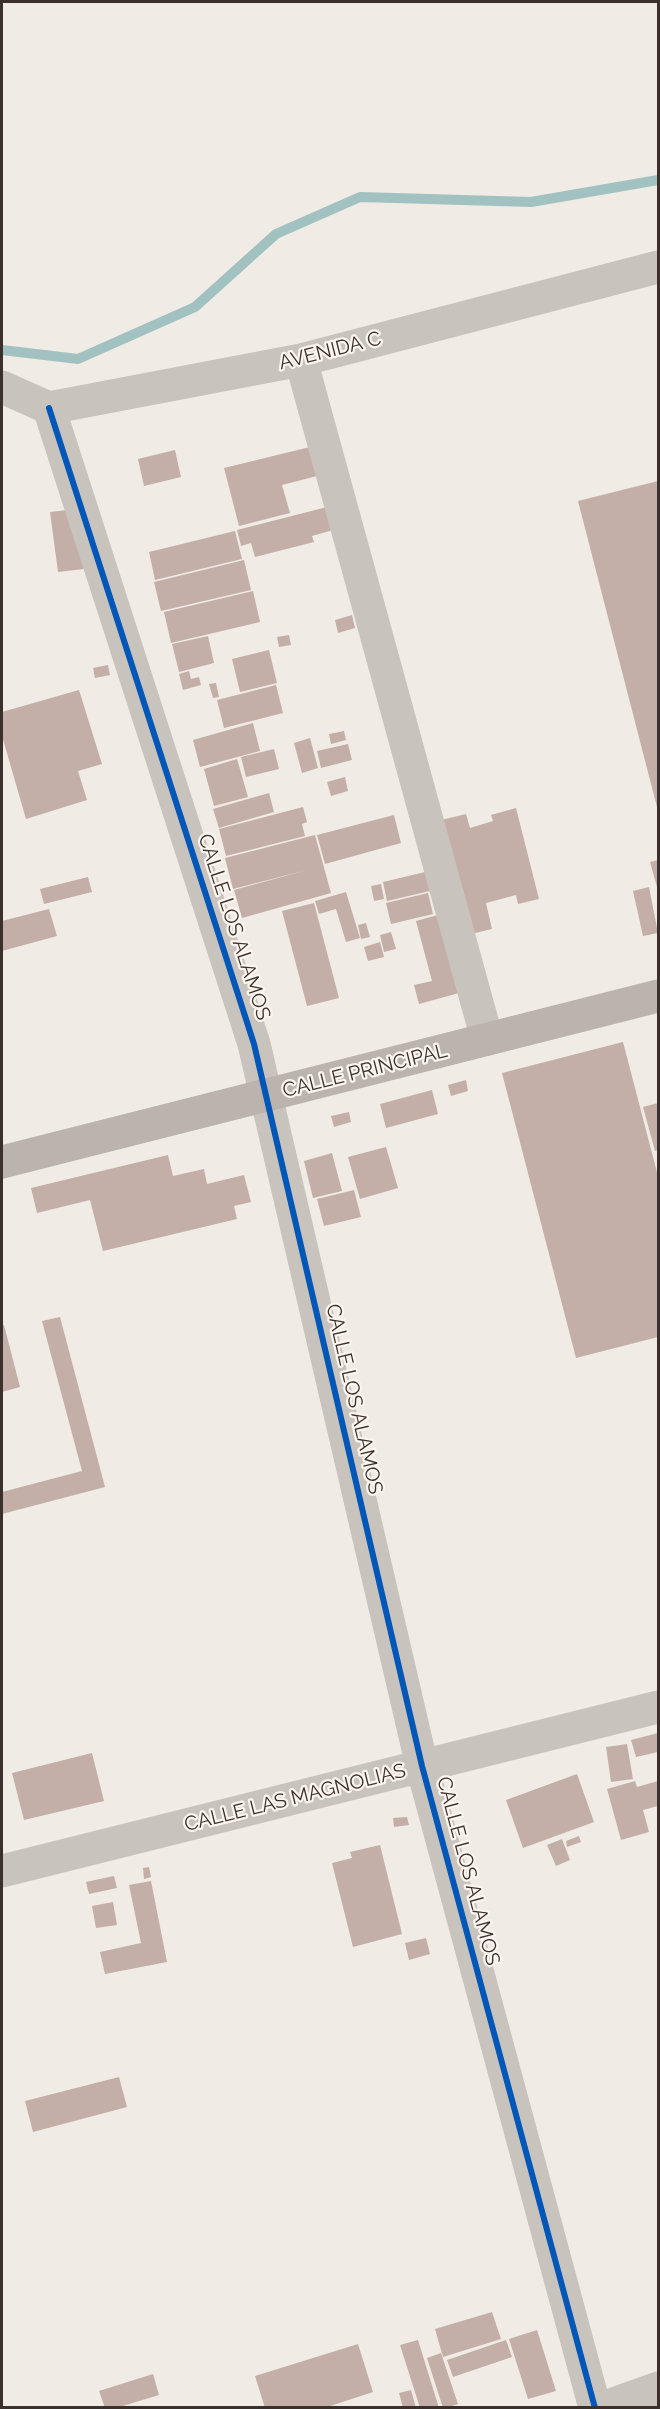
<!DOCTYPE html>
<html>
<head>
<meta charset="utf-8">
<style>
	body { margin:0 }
	#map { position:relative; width:660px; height:2409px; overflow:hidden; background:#f0ebe5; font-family:Raleway,sans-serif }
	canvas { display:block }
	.frame { position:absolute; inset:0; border:3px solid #3b302b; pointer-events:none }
</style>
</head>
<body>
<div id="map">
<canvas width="660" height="2409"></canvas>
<div class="frame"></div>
</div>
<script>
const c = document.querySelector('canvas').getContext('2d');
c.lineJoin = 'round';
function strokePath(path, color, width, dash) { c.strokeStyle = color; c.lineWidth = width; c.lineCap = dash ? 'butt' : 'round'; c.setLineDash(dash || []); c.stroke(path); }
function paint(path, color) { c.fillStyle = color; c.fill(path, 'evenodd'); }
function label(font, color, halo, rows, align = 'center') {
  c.font = font + ' Raleway,sans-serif'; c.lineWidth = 4.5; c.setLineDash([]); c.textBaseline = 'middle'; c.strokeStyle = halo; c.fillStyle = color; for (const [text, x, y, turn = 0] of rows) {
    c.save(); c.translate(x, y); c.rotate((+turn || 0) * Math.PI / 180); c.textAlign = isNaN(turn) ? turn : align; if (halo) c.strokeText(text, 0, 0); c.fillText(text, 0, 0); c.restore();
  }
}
strokePath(new Path2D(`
	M2,350L78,359L195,307L276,234L360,197L531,202L658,180`), '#a1c2c1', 10);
paint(new Path2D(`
	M310,447L317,476L282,485L290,513L239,526L224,468Z
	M175,450L181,477L144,486L138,459Z
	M658,481V811L578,501Z
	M327,507L333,530L312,536L314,542L255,557L251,543L241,546L237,530Z
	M77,509L84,569L58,572L50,512Z
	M235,531L242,559L155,580L149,552Z
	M244,560L251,590L161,611L154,582Z
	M253,591L260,622L171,643L164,612Z
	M352,615L355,628L338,633L335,620Z
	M289,635L291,645L279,647L277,637Z
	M208,636L214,663L179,672L172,644Z
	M269,650L277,683L240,692L232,659Z
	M108,665L110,675L95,678L93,668Z
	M189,671L191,679L199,677L201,685L183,690L179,674Z
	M216,683L219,697L213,698L209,684Z
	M276,685L283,713L224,728L217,700Z
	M79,690L102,764L78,771L87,800L26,819L2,736V712Z
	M253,723L260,751L200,767L193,740Z
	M344,731L346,740L331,744L329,734Z
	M310,738L318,768L302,773L294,743Z
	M348,744L352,760L321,768L317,751Z
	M274,749L279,769L246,777L241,757Z
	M237,759L248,797L214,806L204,769Z
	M345,777L348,791L331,796L327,782Z
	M269,793L274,812L219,828L213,809Z
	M303,807L307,822L302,824L305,836L226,856L219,829Z
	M516,808L539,899L518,904L516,895L486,903L492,929L467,935L437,821L466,814L470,828L493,821L491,815Z
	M394,815L401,843L325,864L317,835Z
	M315,835L331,893L242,918L234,890L307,870L233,889L225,858Z
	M658,860V886L657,887L650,862Z
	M425,872L430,891L387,901L383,882Z
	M88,877L92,892L44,904L40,889Z
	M381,884L384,899L374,901L371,886Z
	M649,887L658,933L643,936L633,891Z
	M346,892L360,938L346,942L336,909L319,914L315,901Z
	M428,893L433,914L391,924L386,903Z
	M314,903L339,998L307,1006L282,911Z
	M49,909L57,936L2,951V921Z
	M438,915L459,993L419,1004L414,985L432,981L416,921Z
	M366,923L370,937L361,939L358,925Z
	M391,932L396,949L384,952L380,935Z
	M380,942L384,957L368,961L364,947Z
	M623,1042L658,1176V1337L576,1358L502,1073Z
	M466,1080L468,1091L451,1096L448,1085Z
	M432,1090L438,1114L386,1128L380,1104Z
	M658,1103V1150L655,1151L643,1107Z
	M349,1112L351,1122L334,1127L331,1116Z
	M386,1147L398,1188L360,1199L348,1157Z
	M332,1153L342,1191L313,1198L304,1161Z
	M168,1155L173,1176L204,1169L207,1184L244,1175L251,1202L234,1206L237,1219L103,1251L90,1200L37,1213L31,1188Z
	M354,1190L361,1217L324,1226L317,1199Z
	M60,1317L105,1487L2,1514V1492L82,1471L42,1321Z
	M4,1325L20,1387L2,1392V1326Z
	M658,1733V1752L636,1757L631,1740Z
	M627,1744L633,1779L611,1782L606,1747Z
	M92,1753L104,1801L24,1820L12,1773Z
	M577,1774L594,1822L523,1848L506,1800Z
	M635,1781L637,1787L658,1781V1806L643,1810L649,1832L621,1840L607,1789Z
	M407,1817L409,1825L394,1827L393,1818Z
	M579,1836L581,1842L567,1847L566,1841Z
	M562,1839L570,1860L556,1866L547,1845Z
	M380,1845L402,1934L353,1947L332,1863L352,1858L350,1852Z
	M149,1867L151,1877L144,1879L143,1868Z
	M114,1876L117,1888L89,1894L86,1882Z
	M151,1881L167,1962L105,1974L100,1952L141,1943L129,1885Z
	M113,1902L117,1925L96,1928L92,1906Z
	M426,1938L430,1954L409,1960L405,1943Z
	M119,2077L127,2107L33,2132L25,2101Z
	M492,2312L501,2339L443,2357L435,2329Z
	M537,2330L556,2391L528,2399L509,2339Z
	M418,2340L439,2408H420L400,2345Z
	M506,2340L512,2357L453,2377L447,2360Z
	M358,2344L373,2392L324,2408H265L255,2376Z
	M441,2353L458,2404L446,2408H443L427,2358Z
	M153,2374L159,2395L116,2408H105L99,2391Z
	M411,2390L416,2408H403L399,2393Z`), '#c3afa7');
strokePath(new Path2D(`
	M301,360L487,1039
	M2,387L49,408L301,360L658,267
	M49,408L254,1044L422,1766L595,2408
	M2,1871L658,1707
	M602,2408L658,2388`), '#c9c3be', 33);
strokePath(new Path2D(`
	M2,1162L658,996`), '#bab3ae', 33);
strokePath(new Path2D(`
	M49,408L254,1044L422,1766L595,2408`), '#0057b8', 6);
label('20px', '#3b302b', '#fbf5ee', [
	["AVENIDA C",330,351,-14],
	["CALLE LOS ALAMOS",234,927,72],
	["CALLE PRINCIPAL",365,1071,-14],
	["CALLE LOS ALAMOS",354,1399,77],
	["CALLE LAS MAGNOLIAS",295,1798,-14],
	["CALLE LOS ALAMOS",468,1871,75]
]);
</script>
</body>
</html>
